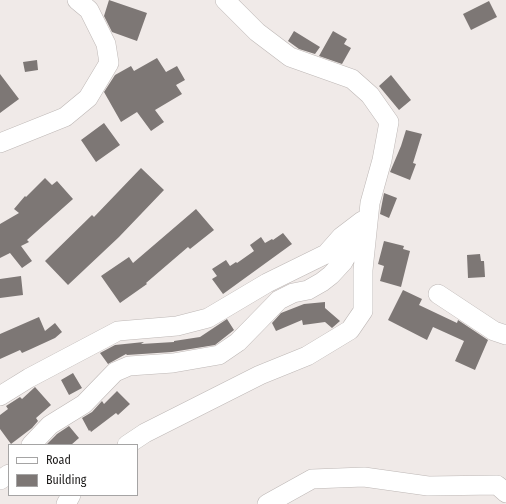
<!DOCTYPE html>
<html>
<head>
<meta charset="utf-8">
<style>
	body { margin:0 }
	#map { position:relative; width:506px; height:504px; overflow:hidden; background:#f0eae8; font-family:"Fira Sans Condensed",sans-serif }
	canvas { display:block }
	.legend { position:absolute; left:8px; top:444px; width:130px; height:52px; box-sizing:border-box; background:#fff; border:1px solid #a5a4a4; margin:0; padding:5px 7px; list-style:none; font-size:12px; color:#1e1c1b }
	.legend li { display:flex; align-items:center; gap:8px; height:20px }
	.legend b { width:20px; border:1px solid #a5a4a4 }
</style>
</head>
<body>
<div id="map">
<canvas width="506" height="504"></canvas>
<ul class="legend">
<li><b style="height:5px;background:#fff"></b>Road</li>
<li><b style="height:11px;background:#7d7775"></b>Building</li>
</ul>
</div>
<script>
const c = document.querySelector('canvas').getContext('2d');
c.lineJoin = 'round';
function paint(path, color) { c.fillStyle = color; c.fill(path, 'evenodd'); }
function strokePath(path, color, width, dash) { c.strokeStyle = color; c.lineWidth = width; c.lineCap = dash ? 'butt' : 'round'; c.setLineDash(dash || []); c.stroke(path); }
paint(new Path2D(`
	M109,0L147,13L137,41L112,32L104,16Z
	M489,1L497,17L471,30L463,14Z
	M294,31L320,47L315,54L299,49L288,41Z
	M333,31L347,39L344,44L351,48L342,64L319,56Z
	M157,58L166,72L177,66L185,80L176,85L182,94L155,110L164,122L151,131L137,112L121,122L104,92L115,75L131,66L134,71Z
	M37,60L38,70L25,72L23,62Z
	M0,74L19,99L0,113Z
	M391,75L411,100L399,110L379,86Z
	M104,123L120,145L96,162L81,140Z
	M406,130L422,134L413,163L416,164L410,180L390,172L401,146Z
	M141,168L164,190L119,237L68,285L45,261L92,215L94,217Z
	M45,178L52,185L57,181L73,199L27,240L29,242L21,246L32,261L22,268L10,253L0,258V224L19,213L14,209L25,196L26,197Z
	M384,193L397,198L389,218L380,214Z
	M196,209L214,230L190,249L188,247L146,283L147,284L120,303L101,276L129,257L133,263Z
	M283,233L292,244L223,294L212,279L217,276L212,269L226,260L230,266L236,262L237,263L254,251L250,245L261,237L265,243L272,239L273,240Z
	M384,241L404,246L403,249L410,251L401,287L380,281L384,266L378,264Z
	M480,254L481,261H484L485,277L468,278L467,255Z
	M21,276L23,295L0,298V279Z
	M403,290L422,299L419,305L457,323L458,320L488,340L475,370L455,361L464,341L433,327L427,340L388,320Z
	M325,302V308L340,321L332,328L325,322L303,325L302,320L276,331L272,323L281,313L304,304Z
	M39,317L45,331L55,323L62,332L55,338L31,349L22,353L20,350L0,359V334Z
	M227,319L234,330L215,345L172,352L127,355L126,354L108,364L100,353L115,345L144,342L141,344L174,342V341L200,337Z
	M73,373L82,388L69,395L61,380Z
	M35,387L51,405L36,418L38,421L32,428L11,444L0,429V415L8,409L6,406L20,397L22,399Z
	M117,391L130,404L118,415L116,413L91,432L90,430L89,431L82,418L92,412L102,401L104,404Z
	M69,426L79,438L71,445H46L57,434Z`), '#7d7775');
const minor = new Path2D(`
	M0,143L65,117L88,98L109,63L106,44L89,10L77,0
	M438,294L494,331L506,335
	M0,396L29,378L118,331L177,326L208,318L267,283L326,254L341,237L362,221
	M31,445L50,425L84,404L115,372L129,366L173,363L219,355L238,342L279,300L293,293L308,290L322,282L331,275L343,262L364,225
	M127,445L145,433L260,375L307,356L350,330L363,311V270L370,203L382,160L389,122L370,95L352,79L290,57L257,32L225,0
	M0,480L9,474
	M66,504L71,495
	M267,504L312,479L364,477L428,486L497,485L506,493`);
strokePath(minor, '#bdb7b5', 20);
strokePath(minor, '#fff', 19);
</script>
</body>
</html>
